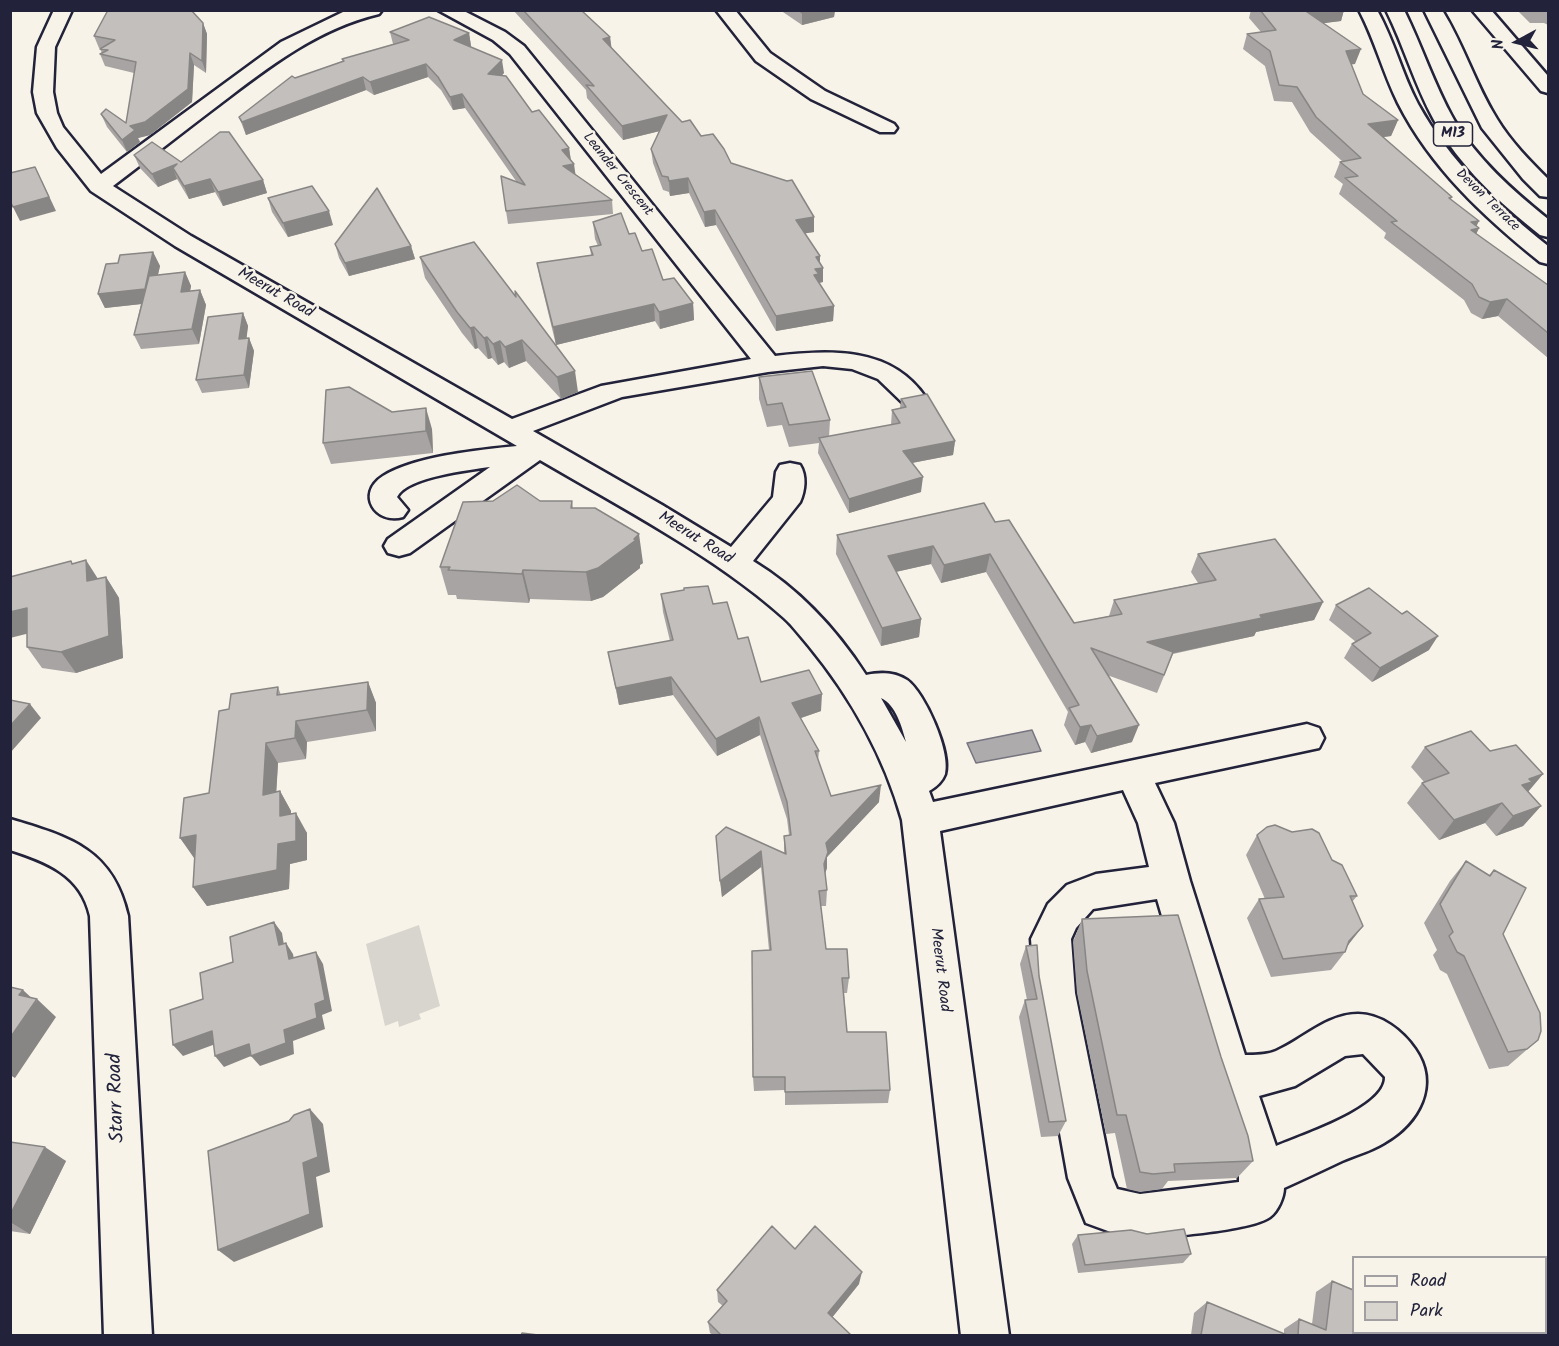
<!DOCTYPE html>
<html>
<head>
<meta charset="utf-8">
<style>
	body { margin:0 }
	#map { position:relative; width:1559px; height:1346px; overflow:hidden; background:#f7f3e8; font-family:Kalam,sans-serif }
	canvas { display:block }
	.frame { position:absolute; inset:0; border:12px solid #22223b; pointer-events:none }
	.legend { position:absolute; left:1352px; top:1256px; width:195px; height:78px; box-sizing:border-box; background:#f7f3e8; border:2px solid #a29fa3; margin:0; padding:8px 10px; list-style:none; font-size:18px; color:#22223b }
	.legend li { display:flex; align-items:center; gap:12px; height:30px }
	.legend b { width:30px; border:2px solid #a29fa3 }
	.north { position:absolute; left:1487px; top:12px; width:60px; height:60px; -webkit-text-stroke:4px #f7f3e8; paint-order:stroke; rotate:263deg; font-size:16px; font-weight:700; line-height:24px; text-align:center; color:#22223b }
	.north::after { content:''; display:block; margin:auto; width:21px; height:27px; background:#22223b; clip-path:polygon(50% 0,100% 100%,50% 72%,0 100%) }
</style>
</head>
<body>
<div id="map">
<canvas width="1559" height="1346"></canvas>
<div class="frame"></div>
<ul class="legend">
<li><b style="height:8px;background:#f7f3e8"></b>Road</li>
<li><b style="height:16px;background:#d8d5cf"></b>Park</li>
</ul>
<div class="north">N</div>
</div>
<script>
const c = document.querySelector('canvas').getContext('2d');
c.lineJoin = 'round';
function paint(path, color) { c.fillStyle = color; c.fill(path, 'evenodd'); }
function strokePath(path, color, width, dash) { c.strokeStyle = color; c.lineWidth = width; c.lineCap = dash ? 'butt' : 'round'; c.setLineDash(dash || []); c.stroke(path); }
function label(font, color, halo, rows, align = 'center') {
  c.font = font + ' Kalam,sans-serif'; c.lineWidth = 5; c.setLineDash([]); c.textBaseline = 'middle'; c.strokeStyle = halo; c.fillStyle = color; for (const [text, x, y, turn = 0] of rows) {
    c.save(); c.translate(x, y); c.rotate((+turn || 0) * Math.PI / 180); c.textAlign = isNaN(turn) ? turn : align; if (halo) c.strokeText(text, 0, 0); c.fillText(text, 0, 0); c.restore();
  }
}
paint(new Path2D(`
	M419,925L440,1006L419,1014L421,1019L399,1027L398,1021L385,1026L366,944Z`), '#d8d5cf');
const water = new Path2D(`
	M1032,730L1041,751L976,763L967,743Z`);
paint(water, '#aeabad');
strokePath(water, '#76747f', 1.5);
const minor = new Path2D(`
	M54,10H72L55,47L53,92L57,113L63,127L101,174L281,42L343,12L382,10L379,14C317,29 270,66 220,104C184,131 149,159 113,186L191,236L512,419L601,386L751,359L510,54L493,40L438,10H462L505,32L524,46L775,356C830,350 891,346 926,398L922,404L913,406L904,404L878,379L852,369L823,366L768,372L622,397L533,431L662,505L731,547L773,497L776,472L780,465L790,463L800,465C807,476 805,491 800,502L753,561C799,589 837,630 866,675C879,672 895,672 907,680C925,693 951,752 945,774C942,782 936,787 929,791L933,802L1307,724L1319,728L1324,738L1319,748L1155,783L1174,823L1190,881L1245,1055C1255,1055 1267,1055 1276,1051C1303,1039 1327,1014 1358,1014C1381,1014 1403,1031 1415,1049C1440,1085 1419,1123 1384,1143C1371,1151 1356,1155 1342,1161C1323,1170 1304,1179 1284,1188C1284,1197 1278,1211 1270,1217C1251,1231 1167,1236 1140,1240L1130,1239L1086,1223L1068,1178L1035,993L1031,939L1048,904L1067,885L1096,874L1149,867L1138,823L1123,790L940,831L1009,1336H961L902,820C884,756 850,696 808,645C800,636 793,626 784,618C715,556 620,507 540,460L410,553L399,556L388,553L384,546L388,539L490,467C469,470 407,477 397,497L408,510L403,517C376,525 355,494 383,476C415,456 479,450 517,446L175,246L91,191L57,148L37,113L33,92L37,47ZM881,698C896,705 902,727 906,742ZM1157,899L1209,1076L1239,1166V1182L1140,1194L1117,1189L1112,1177L1075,993L1071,939L1076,928L1093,909ZM1363,1054L1385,1077C1386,1108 1302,1135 1276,1146L1259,1096L1295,1086L1345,1056Z
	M716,10H735L770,53L825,91L894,124L897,128L894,132H880L811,99L756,61Z
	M1359,10H1377C1394,40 1402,74 1418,104C1449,161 1498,206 1548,246V264L1540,262C1484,217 1431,168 1398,103C1383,73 1375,40 1359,10Z
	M1472,10H1491L1548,76V93L1541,91Z
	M10,819C70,837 113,849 128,916L152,1336H104L90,916C81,875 47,862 10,850Z`);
const highway = new Path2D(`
	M1386,10H1404C1422,46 1434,85 1454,120C1477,159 1513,191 1548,219V237L1540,235C1499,202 1460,167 1434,120C1415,86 1404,46 1386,10Z
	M1424,10H1442C1464,45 1475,84 1497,119C1511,142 1530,161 1548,179V197L1540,196L1523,179L1482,128Z`);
strokePath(minor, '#22223b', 5);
strokePath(highway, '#22223b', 5);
paint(minor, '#f7f3e8');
paint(highway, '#f7f3e8');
paint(new Path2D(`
	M513,10H581L610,37L611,47L682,122L701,136L731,163L814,217V232L805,233L823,268V282L819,283L834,306L833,321L776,331L716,225L705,227L689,193L670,196L669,192L663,190L653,163L651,149L660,131L623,140L587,98L586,90Z
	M780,10H835L834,17L802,25Z
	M1251,10H1344L1341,21L1323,23L1355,64H1351L1363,94L1398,120L1391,136L1383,137L1452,197L1451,199L1479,228L1476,234L1548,285V358L1498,316L1482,319L1471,313L1464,300L1384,238L1386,233L1339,194L1343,184L1334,177L1340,162L1342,161L1310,132L1292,102L1274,101L1265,66L1243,49L1247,34L1261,32L1249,18Z
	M1517,10H1548V25L1544,23H1530Z
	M203,23L207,34L206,73L194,65L192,102L150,135L138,138L140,142L127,152L107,127L101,114L126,123L134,73L105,66L100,54L102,53L100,49L101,48H99L94,36Z
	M390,32L469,33L471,46H470L504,73L502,75L532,112L569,148L571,161L575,174L612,200L613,214L508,224L506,211L516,181L465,108L453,110L441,90L428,77L374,95L366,90L246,135L239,117L295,78L343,61L342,59L393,44Z
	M134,155L181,162L263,180L267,193L223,206L215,192L189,199L177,179L158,187L140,168Z
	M268,198L333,225L288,237L272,212Z
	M593,222L629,234L663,280L693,303L694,320L660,329L655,321L556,345L540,279L537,263L591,255L590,247L598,246L595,239Z
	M474,242L578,392L561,399L526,361L509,368L504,362L498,365L492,358L488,359L478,348L475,349L462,333L425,278L420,257Z
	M335,244L411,246L415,259L349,276L339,258Z
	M153,252L160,266L158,275L185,272L191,286L190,291L200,290L206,305L199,344L141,349L134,335L141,304L105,308L98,294L118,263Z
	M243,313L248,326L246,338H249L254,351L249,388L202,393L196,380Z
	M759,377L830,420L829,437L891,425L892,410L900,408L901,399L955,441L953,455L912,463L921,492L849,513L818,453L819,443L789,447L782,425L767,427L759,399Z
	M392,412L432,429L433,453L331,464L323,443Z
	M572,501L573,508L643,563L640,565V568L603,597L591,601L530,599L529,603L457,599L456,595H448L440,567Z
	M995,522L1074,623L1109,616L1114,600L1198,583L1191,572L1198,554L1323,602L1314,620L1256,632L1254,636L1173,654L1157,693L1107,675L1132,742L1091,753L1085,742L1075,745L1064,725L1068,712L986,572L941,583L931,564L896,572L921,619L919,637L881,646L836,554L837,535Z
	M73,564L98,579L106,577L119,598L123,658L76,673L42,668L27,647Z
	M661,594L713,604L738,639L761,682L821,711L801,718L819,751L818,761L831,796L879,802L827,857V868L825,873L827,890L826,906H821L826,949L849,978L847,993H844L847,1032L890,1090L888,1103L785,1105V1090L754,1091L753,1077L769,950L761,867L722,897L716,836L784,853V836L789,835L787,819L760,735L717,756L673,695L619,705L608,652L670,641L663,612Z
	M1336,605L1402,614L1429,650L1372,682L1344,658L1352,644L1356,642L1329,620Z
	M368,682L376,703V731L307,742L306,759L278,763L276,792L280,791L291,811V814L307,833V860L290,864L289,889L207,906L193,887L195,857L180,838L209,793L229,709L278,687L281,695Z
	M1425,747L1490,751L1543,774L1528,792L1541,806L1523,826L1496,836L1485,823L1439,840L1407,803L1422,783L1424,782L1411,767Z
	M1257,835L1332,860L1357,896L1352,902L1349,944L1347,946L1345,952L1331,970L1271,977L1247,918L1259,899H1265L1246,855Z
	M1466,861L1489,875L1494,870L1503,934L1538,1040L1508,1066L1489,1069L1447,974L1440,970L1433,955L1437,950L1424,923L1450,881Z
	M1082,919L1253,1161L1237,1178L1168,1181L1162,1189L1140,1192L1127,1189L1115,1133L1106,1134L1077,993L1073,942Z
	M1026,946L1066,1121L1058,1136L1041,1137L1019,1017L1025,1000H1027L1020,964Z
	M10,1142L66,1161L30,1234L10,1231Z
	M1078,1235L1191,1254L1183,1263L1078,1273L1072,1244Z
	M795,1249L859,1284L832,1317L851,1335H713L710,1333L708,1322L723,1306L718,1302L717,1290Z
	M1332,1281L1353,1289L1352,1284L1353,1282V1332H1430L1431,1335H1191L1194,1313L1207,1302L1284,1334V1329L1299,1319L1312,1324L1316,1292Z`), '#a7a4a3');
paint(new Path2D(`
	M813,10H835L834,17L802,25V13Z
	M1316,10H1344L1341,21L1302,26L1307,12Z
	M203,23L207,34L206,73L202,61Z
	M469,33L471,46L457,52L454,40Z
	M610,37L612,51L603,39Z
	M1361,49L1355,64L1341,66L1346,51Z
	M190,53L194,65L192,102L150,135L138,138L140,142L127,152L122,140L130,126Z
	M502,60L504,73L491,87L488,74Z
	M426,64L428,77L374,95L370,82Z
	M363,77L366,90L246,135L242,122Z
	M462,94L465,108L453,110L450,97Z
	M667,115L668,129L623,140L622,126Z
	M1398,120L1391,136L1362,140L1368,124Z
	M569,148L571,161L562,150Z
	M177,164L173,168L177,179L158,187L152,174Z
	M574,164L576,178L563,166Z
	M688,178L689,193L670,196L669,181Z
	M210,179L215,192L189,199L184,186Z
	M263,180L267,193L223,206L218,192Z
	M42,181L56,211L20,221L13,207Z
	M715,210L716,225L705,227L704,212Z
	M329,211L333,225L288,237L283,223Z
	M814,217V232L795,235L796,220Z
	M1479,221L1475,229L1479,228L1471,245V222Z
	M411,246L415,259L349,276L345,263Z
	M153,252L160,266L151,303L105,308L98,294Z
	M820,256V268H823V282L818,283L814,275L816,257Z
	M185,272L191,286L187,307L181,292Z
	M200,290L206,305L199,344L192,329Z
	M1507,299L1498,316L1482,319L1490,302Z
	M693,303L694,320L660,329L659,312Z
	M654,304L655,321L556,345L553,327Z
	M834,306L833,321L776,331V316Z
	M243,313L248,326L245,352L239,339Z
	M474,327L478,348L475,349L470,328Z
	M487,337L492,358L488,359L484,338Z
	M249,338L254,351L249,388L244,375Z
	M522,340L526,361L509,368L505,347Z
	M500,341L504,362L498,365L493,344Z
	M575,371L578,392L561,399L557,377Z
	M426,408L432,429L433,453L426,431Z
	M955,441L953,455L901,465L903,451Z
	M923,477L921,492L849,513V499Z
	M639,534L643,563L640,565V568L603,597L591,601L586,572Z
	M933,546L931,564L886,574L888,556Z
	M990,554L986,572L941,583L944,565Z
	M86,560L100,582L87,581Z
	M523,570L530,599L529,603L522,574Z
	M106,577L119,598L123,658L76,673L61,652Z
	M1323,602L1314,620L1256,632L1254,636L1141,660L1147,642L1260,615Z
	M27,608L42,630L10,638V612Z
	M921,619L919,637L881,646L882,628Z
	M1438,636L1429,650L1372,682L1380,668Z
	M671,677L673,695L619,705L616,688Z
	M368,682L376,703V731L367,710Z
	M822,694L821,711L792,721V703Z
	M30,704L41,718L10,753V726Z
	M759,717L760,735L717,756L716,739Z
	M296,721L307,742L306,759L295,738Z
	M1091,725L1085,742L1075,745L1080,727Z
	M1139,725L1132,742L1091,753L1097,736Z
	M266,743L278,763L275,815L263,795Z
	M1543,774L1526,794L1522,785L1529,779Z
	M881,785L879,802L827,857V868L823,880L826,843Z
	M280,791L291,811V836L280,816Z
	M1502,803L1485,823L1439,840L1454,820Z
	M1541,806L1523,826L1496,836L1513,816Z
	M296,813L307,833V860L290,864L289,889L207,906L193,887L278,844Z
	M196,835L210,854L194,858L180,838Z
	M761,851V867L722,897L720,881Z
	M274,922L282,933L286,957L279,945Z
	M1363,926L1349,944L1340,953L1349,941Z
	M286,943L293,954L296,970L289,959Z
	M316,952L323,964L332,1011L322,1015L325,1029L293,1041L294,1054L260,1066L251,1056L224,1067L215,1056L284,1030L315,1004Z
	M23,990L36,1002L37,999L56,1017L15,1078L10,1075V1038L19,995Z
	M212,1031L221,1042L183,1056L173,1045Z
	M310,1109L323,1124L330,1172L316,1177L323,1227L234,1262L218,1250L303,1163Z
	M45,1147L66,1161L30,1234L10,1222V1215Z
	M862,1272L859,1284L827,1324L828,1313Z`), '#888684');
const building = new Path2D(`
	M108,10H191L203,23L202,61L190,53L188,89L145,122L130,126L135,130L122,140L101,114L106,109L126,123L136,62L100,54L108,50L100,49L115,40L94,36Z
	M523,10H581L610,37L603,39L682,122L690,120L701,136L713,134L724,149L731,163L787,181L792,180L814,217L796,220L820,256L816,257L823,268L815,269L819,274L814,275L834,306L776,316L715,210L704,212L688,178L669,181L668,177L662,176L651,149L667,115L622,126L586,85L594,86Z
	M799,10H813L802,13Z
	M1260,10H1316L1307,12L1361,49L1346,51L1363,94L1398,120L1368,124L1452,197L1449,198L1479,221L1471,222L1479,228L1471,230L1548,285V333L1507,299L1490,302L1479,297L1472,284L1391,222L1397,221L1345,178L1358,176L1340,162L1361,158L1316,117L1297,87L1279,85L1270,51L1247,34L1276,30Z
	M1534,10H1548V11H1535Z
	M429,17L469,33L454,40L502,60L488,74L506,76L532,112L539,110L569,148L562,150L574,164L563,166L612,200L506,211L501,176L525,185L462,94L450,97L438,77L426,64L370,82L363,77L242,122L239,117L292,76L295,78L344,61L342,59L409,40L390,32Z
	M220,132H229L263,180L218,192L210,179L184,186L173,168L177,164L152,174L134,155L152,142L181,162Z
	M35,167L49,197L13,207L10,201V173Z
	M312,186L329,211L283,223L268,198Z
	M377,188L411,246L345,263L335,244Z
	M621,213L629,234L635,233L642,251L652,249L663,280L674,278L693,303L659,312L654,304L553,327L537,263L593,255L590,247L601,245L593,222Z
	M474,242L516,297L515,291L575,371L557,377L522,340L505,347L500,341L493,344L487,337L484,338L474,327L470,328L457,312L420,257Z
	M153,252L145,289L98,294L106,264L118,263L120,255Z
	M185,272L181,292L200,290L192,329L134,335L149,276Z
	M243,313L239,339L249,338L244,375L196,380L208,317Z
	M812,371L830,420L789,425L782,403L767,405L759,377Z
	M349,387L392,412L426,408V431L323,443L326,390Z
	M927,394L955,441L903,451L923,477L849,499L819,438L900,423L892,410L906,407L901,399Z
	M517,485L540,501H572L571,508H595L639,534L634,539L636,540L598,568L586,572L523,570L522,574L448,570L450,567H440L463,502L493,501Z
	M984,503L995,522L1009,520L1074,623L1122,614L1114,600L1216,580L1198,554L1275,539L1323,602L1260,615L1262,618L1147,642L1173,652L1164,675L1091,648L1139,725L1097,736L1091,725L1080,727L1069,708L1079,705L990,554L944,565L933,546L888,556L921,619L882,628L837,535Z
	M86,560L87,581L106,577L109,636L61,652L27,647V608L10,612V577L71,561L72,564Z
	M708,586L713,604L727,602L738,639L748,637L761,682L809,670L822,694L792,703L819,751H815L831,796L881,785L826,843L828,852L824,864L827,890L819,891L826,949H847L849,978H842L847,1032H886L890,1090L785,1092V1077H753L752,951L771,950L761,851L720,881L716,836L726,827L786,854L784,836L791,835L787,802L759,717L716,739L671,677L616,688L608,652L673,640L661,594L684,590V588Z
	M1369,588L1402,614L1407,611L1438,636L1380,668L1352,644L1371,633L1336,605Z
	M368,682L367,710L296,721L295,738L266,743L263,795L280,791V816L296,813V841L278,844L277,870L193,887L196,835L180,838L184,798L209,793L219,711L229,709L231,694L278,687L277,695Z
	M10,700L30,704L10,726Z
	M1471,731L1490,751L1516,745L1543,774L1529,779L1532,782L1522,785L1541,806L1513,816L1502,803L1454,820L1422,783L1449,773L1425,747Z
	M1275,825L1292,832L1312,829L1319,833L1332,860L1342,865L1357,896H1350L1363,926L1349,941L1345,952L1283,959L1259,899L1284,897L1257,835L1267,827Z
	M1466,861L1490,876L1494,870L1526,888L1503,934L1540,1013L1541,1031L1538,1040L1527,1049L1508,1052L1464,956L1457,952L1449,936L1453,932L1440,904Z
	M1178,915L1221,1057L1248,1136L1253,1161L1174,1164L1175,1172L1153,1174L1140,1172L1126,1115H1117L1087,971L1082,919Z
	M274,922L279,945L286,943L289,959L316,952L325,1000L315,1004L317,1018L284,1030L286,1043L251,1056L249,1044L215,1056L212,1031L173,1045L170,1010L203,999L200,973L233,962L230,937Z
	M1037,945L1039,976L1066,1121L1049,1122L1025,1000L1037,999L1026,946Z
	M10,987L23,990L19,995L37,999L10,1038Z
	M310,1109L318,1157L303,1163L310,1214L218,1250L208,1151L289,1121L294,1115Z
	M10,1142L45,1147L10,1215Z
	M772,1226L795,1249L815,1226L862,1272L828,1313L851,1335H721L708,1322L727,1301L717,1290Z
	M1184,1229L1191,1254L1085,1265L1078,1235L1131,1230L1147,1234Z
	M1332,1281L1353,1290V1332H1430L1431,1335L1402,1334V1335H1298L1299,1319L1326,1330Z
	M1207,1302L1287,1335H1201Z
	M522,1333L538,1335H521Z`);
paint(building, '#c2bfbd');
strokePath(building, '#888684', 1.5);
label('14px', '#22223b', '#f7f3e8', [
	["Leander Crescent",617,175,51],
	["Devon Terrace",1487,201,44]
]);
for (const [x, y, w] of [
	[1453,134,39]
]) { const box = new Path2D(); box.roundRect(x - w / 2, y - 12, w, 24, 4.5); c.fillStyle = '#f7f3e8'; c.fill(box); strokePath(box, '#22223b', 1.5); }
label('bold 15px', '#22223b', null, [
	["M13",1453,134]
]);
label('16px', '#22223b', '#f7f3e8', [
	["Meerut Road",275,294,30],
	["Meerut Road",695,539,32],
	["Meerut Road",939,970,83]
]);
label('20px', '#22223b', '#f7f3e8', [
	["Starr Road",118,1098,-92]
]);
</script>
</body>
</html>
